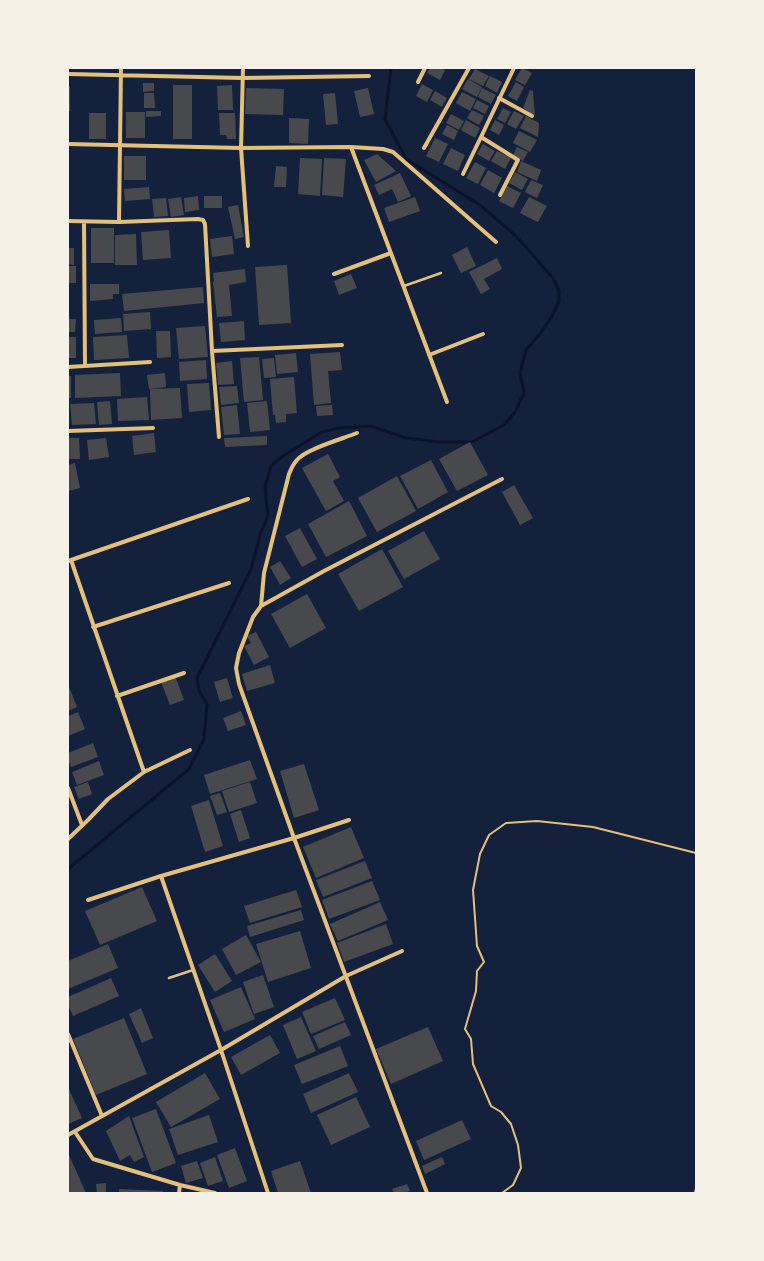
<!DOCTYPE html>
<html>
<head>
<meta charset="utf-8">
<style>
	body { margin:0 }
	#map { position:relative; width:764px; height:1261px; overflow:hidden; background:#14213d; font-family:Raleway,sans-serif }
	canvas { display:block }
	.frame { position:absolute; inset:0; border:69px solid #f6f1e7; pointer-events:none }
</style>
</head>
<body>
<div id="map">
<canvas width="764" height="1261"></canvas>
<div class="frame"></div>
</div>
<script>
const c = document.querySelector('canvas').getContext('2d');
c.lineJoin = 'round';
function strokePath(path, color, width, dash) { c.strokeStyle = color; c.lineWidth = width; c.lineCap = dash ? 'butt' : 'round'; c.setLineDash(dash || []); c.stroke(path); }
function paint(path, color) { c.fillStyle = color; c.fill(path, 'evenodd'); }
strokePath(new Path2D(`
	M68,869L189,769L204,739L207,704L199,691L197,678L251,569L260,535L268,515L265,487L271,466L283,456L322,432L339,428L371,426L406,438L440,442H472L504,425L515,412L524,393L520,373L526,350L540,334L552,316L559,301V291L553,278L516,236L480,205L406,159L385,119L391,68`), '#0b132b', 3);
paint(new Path2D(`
	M430,68H441L445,70L440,80L427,73Z
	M522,68L532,73L525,85L515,80Z
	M475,69L489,76L483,86L469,79Z
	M490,76L502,82L497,93L485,86Z
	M468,79L482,87L477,97L462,89Z
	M516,82L524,87L517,101L508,96Z
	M143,83H154V91L143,92Z
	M422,84L433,90L427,102L416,96Z
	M173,85H192V139H173Z
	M232,85L233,110H218L217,86Z
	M68,86H70V111H68Z
	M246,88L284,89L283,115L245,114Z
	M368,88L374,114L360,117L354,91Z
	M482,88L496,95L491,104L478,97Z
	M530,90L533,91L535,116L523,108Z
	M435,91L447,98L442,107L430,100Z
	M462,92L476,99L470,111L456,103Z
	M144,93H154L155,108H144Z
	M335,93L338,124L326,125L323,94Z
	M477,100L489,106L485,114L473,108Z
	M503,108L511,112L505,123L497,119Z
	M472,110L484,116L479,125L467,118Z
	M146,111H161V116L146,117Z
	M514,111L524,116L516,129L507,124Z
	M126,112H145V138H126Z
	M89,113H106V139H89Z
	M219,113H235L236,139H227L226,135H220Z
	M451,114L464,121L459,130L446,123Z
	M526,116L539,123L538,137L520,128Z
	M289,118L309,119L308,144L289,143Z
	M466,120L480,128L475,138L461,130Z
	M495,120L504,125L499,135L490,130Z
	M447,125L458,131L454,140L442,134Z
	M519,131L537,140L530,152L513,143Z
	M435,138L448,144L439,162L426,156Z
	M483,144L495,151L489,161L477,154Z
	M517,147L528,152L523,161L513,155Z
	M451,148L465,155L458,171L443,164Z
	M497,151L511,158L505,169L491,161Z
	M377,154L396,171L376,182L364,160Z
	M124,156H146V180H124Z
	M300,158L322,159L320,196L298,194Z
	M324,158L346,159L343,197L322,195Z
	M521,161L541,170L537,181L517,172Z
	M475,162L486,168L478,184L466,178Z
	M276,166L287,167L286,187H274Z
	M488,170L502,178L494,193L480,185Z
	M515,172L528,179L522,190L509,183Z
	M400,173L411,196L398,202L392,189L379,195L374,185Z
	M531,180L543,185L537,198L525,192Z
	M507,186L521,193L513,208L499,201Z
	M149,187L150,199L125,201L124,189Z
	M198,196L199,210L185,212L184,198Z
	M204,196H222V208H204Z
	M181,197L184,215L171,217L168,199Z
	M415,197L420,211L389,222L384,208Z
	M529,197L547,206L538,222L520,213Z
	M166,198L168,216L154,217L152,199Z
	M238,205L244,237L235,239L228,207Z
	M91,228H114V263H91Z
	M169,230L171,258L143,260L141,232Z
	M136,234L137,265H115V235Z
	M232,236L234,254L212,257L210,239Z
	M467,247L476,266L461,273L452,255Z
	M68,248H74V265L68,264Z
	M497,258L502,269L484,279L490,289L481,294L469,272Z
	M287,265L291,323L259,325L255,267Z
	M68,266H76V283H68Z
	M245,269L246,282L229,285L232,316L217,317L213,282L214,281L213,273Z
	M351,274L357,288L339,295L334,281Z
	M90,284H119V294H113V299L90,301Z
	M203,287L204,303L124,311L122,294Z
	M150,312L151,329L124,331L123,314Z
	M121,318L122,332L95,334L94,320Z
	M68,319H76L75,332H68Z
	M244,321L245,340L221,342L219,323Z
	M205,326L208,357L179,359L176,328Z
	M156,331H170L171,357L157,358Z
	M127,335L129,358L94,360L93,337Z
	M68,337H76V358H68Z
	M340,352L342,370L328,371L331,403L314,405L310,354Z
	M296,353L298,372L277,374L275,355Z
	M259,357L263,400L244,402L240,358Z
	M274,358L276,377L264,378L262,359Z
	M206,360L207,379L180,381L179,362Z
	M232,361L234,384L218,385L216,363Z
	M120,373L121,396L75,398V375Z
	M165,373L166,387L149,389L147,375Z
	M68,376H71V398H68Z
	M294,377L297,413L286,414V422L276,423L275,415H273L270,379Z
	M209,383L211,410L189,412L187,384Z
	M237,386L239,403L221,405L219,387Z
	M180,388L182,418L151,420L150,389Z
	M147,397L149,420L118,421L117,399Z
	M110,401L112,424L99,425L97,402Z
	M267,401L270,430L250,432L247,403Z
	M94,403L96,424L72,425L70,404Z
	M237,405L240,434L224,435L221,407Z
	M332,405L333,415L317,416L316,406Z
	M154,433L156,452L134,455L132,436Z
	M267,436V445L225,447L224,438Z
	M68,438H79L80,459H68Z
	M106,438L109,457L89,460L87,440Z
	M470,442L488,475L457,491L439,459Z
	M328,454L340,477L333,481L344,501L326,511L302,468Z
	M431,460L448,492L418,509L400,476Z
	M75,463L80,488L68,491V465Z
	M397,476L416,511L377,532L358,498Z
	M514,485L533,518L520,525L502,492Z
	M349,501L367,536L326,557L308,524Z
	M300,528L317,559L302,567L285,536Z
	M424,531L440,559L404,579L388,551Z
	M382,549L403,587L359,611L338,574Z
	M280,561L291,578L280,585L270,567Z
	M307,594L326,628L290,648L271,614Z
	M256,632L269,657L254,665L244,646L251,643L247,636Z
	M270,665L275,683L247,691L242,674Z
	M175,676L184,700L170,705L161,682Z
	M227,678L233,698L220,702L214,682Z
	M68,684L77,707L68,711Z
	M241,711L246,725L228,731L223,718Z
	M78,712L85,729L68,736V716Z
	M93,743L98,757L71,767L68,760V753Z
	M250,760L257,779L210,794L204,775Z
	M99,761L104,775L77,785L72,772Z
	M304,764L319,810L294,818L280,771Z
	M88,782L92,794L79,799L74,787Z
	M250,782L257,803L229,812L222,791Z
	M220,793L227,812L217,815L210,796Z
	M209,800L223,846L205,852L191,806Z
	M241,810L250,838L239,842L230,814Z
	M351,827L364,858L316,878L303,847Z
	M365,861L372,878L323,897L316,880Z
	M372,881L380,900L329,919L322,900Z
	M142,887L157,921L100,945L85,911Z
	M296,890L302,907L250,923L244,906Z
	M380,902L388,920L338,941L330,924Z
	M301,910L304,920L250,937L247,926Z
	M386,924L393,944L344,962L337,943Z
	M300,931L311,968L268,982L256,944Z
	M246,935L261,962L236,975L222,949Z
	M108,944L118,968L68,989V961Z
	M215,954L232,981L215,992L198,965Z
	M263,975L274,1007L254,1014L243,982Z
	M111,978L119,996L73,1016L68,1005V997Z
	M241,987L255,1019L224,1032L210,1000Z
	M335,998L345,1020L311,1034L302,1012Z
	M141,1008L153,1038L142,1043L129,1014Z
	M301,1017L316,1051L297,1059L283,1025Z
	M124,1018L147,1074L96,1095L73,1039Z
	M345,1022L351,1035L319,1049L313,1036Z
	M428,1027L443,1061L391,1084L376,1049Z
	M270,1035L280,1053L241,1075L231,1057Z
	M340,1046L348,1066L302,1084L294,1065Z
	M205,1073L220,1099L171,1127L156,1102Z
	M349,1073L358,1092L311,1113L303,1094Z
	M68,1087L82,1118L68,1124Z
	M356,1097L370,1127L331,1145L317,1115Z
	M156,1109L176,1163L152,1172L132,1118Z
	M209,1115L218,1142L178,1155L169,1129Z
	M129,1116L144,1157L134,1162L130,1155L120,1161L106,1131Z
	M462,1120L471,1139L424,1160L416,1141Z
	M235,1148L247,1181L229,1188L217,1155Z
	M69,1155L86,1193H68V1156Z
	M215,1157L223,1181L208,1186L200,1163Z
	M442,1157L445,1164L425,1174L422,1166Z
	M197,1161L203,1178L186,1183L181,1166Z
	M300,1161L311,1193H278L271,1171Z
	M106,1183V1193H97L96,1184Z
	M407,1184L410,1191L404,1193H394L392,1189Z
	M119,1189L163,1191V1193H119Z`), '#48494c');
strokePath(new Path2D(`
	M502,1193L513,1185L521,1168L518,1145L511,1124L501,1112L491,1106L473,1064L471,1039L465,1029L476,991L477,971L484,962L477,946L473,890L480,854L489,835L506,823L537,821L593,827L696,853
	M695,1193L696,1188`), '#e5c07b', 2);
strokePath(new Path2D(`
	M404,286L441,273
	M169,978L193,970`), '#e5c07b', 2.5);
strokePath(new Path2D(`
	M243,68L241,148L248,246
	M68,74L243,78L369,76
	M418,82L425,68
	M499,98L532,116
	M68,144L241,148L351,147L383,149L393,152L496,242
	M351,147L447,402
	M424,148L469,68
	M463,174L481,137
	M500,195L518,160L481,137L514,68
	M68,221L119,222L198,219L203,220L205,224L212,351L219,437
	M84,222L85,366
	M119,222L121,68
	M334,274L391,253
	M212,351L342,345
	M429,355L483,334
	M68,367L150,362
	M68,431L153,428
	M71,560L248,499
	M68,561L71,560L144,772
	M261,606L264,573L289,474C291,469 293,464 297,460C306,449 342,439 357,433
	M93,627L229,583
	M117,696L184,673
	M68,788L82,825
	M68,839L88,820L108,799L144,772L190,750
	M88,900L161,876
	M68,1034L102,1116
	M75,1132L93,1159L180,1185L215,1193
	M68,1135L221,1050L346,976L402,951
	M179,1193L180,1185
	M268,1193L221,1050L161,876L294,838L349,820
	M427,1193L294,838L239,684L236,668L239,653L253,617L261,606L324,571L502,479`), '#e5c07b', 4);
</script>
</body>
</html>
